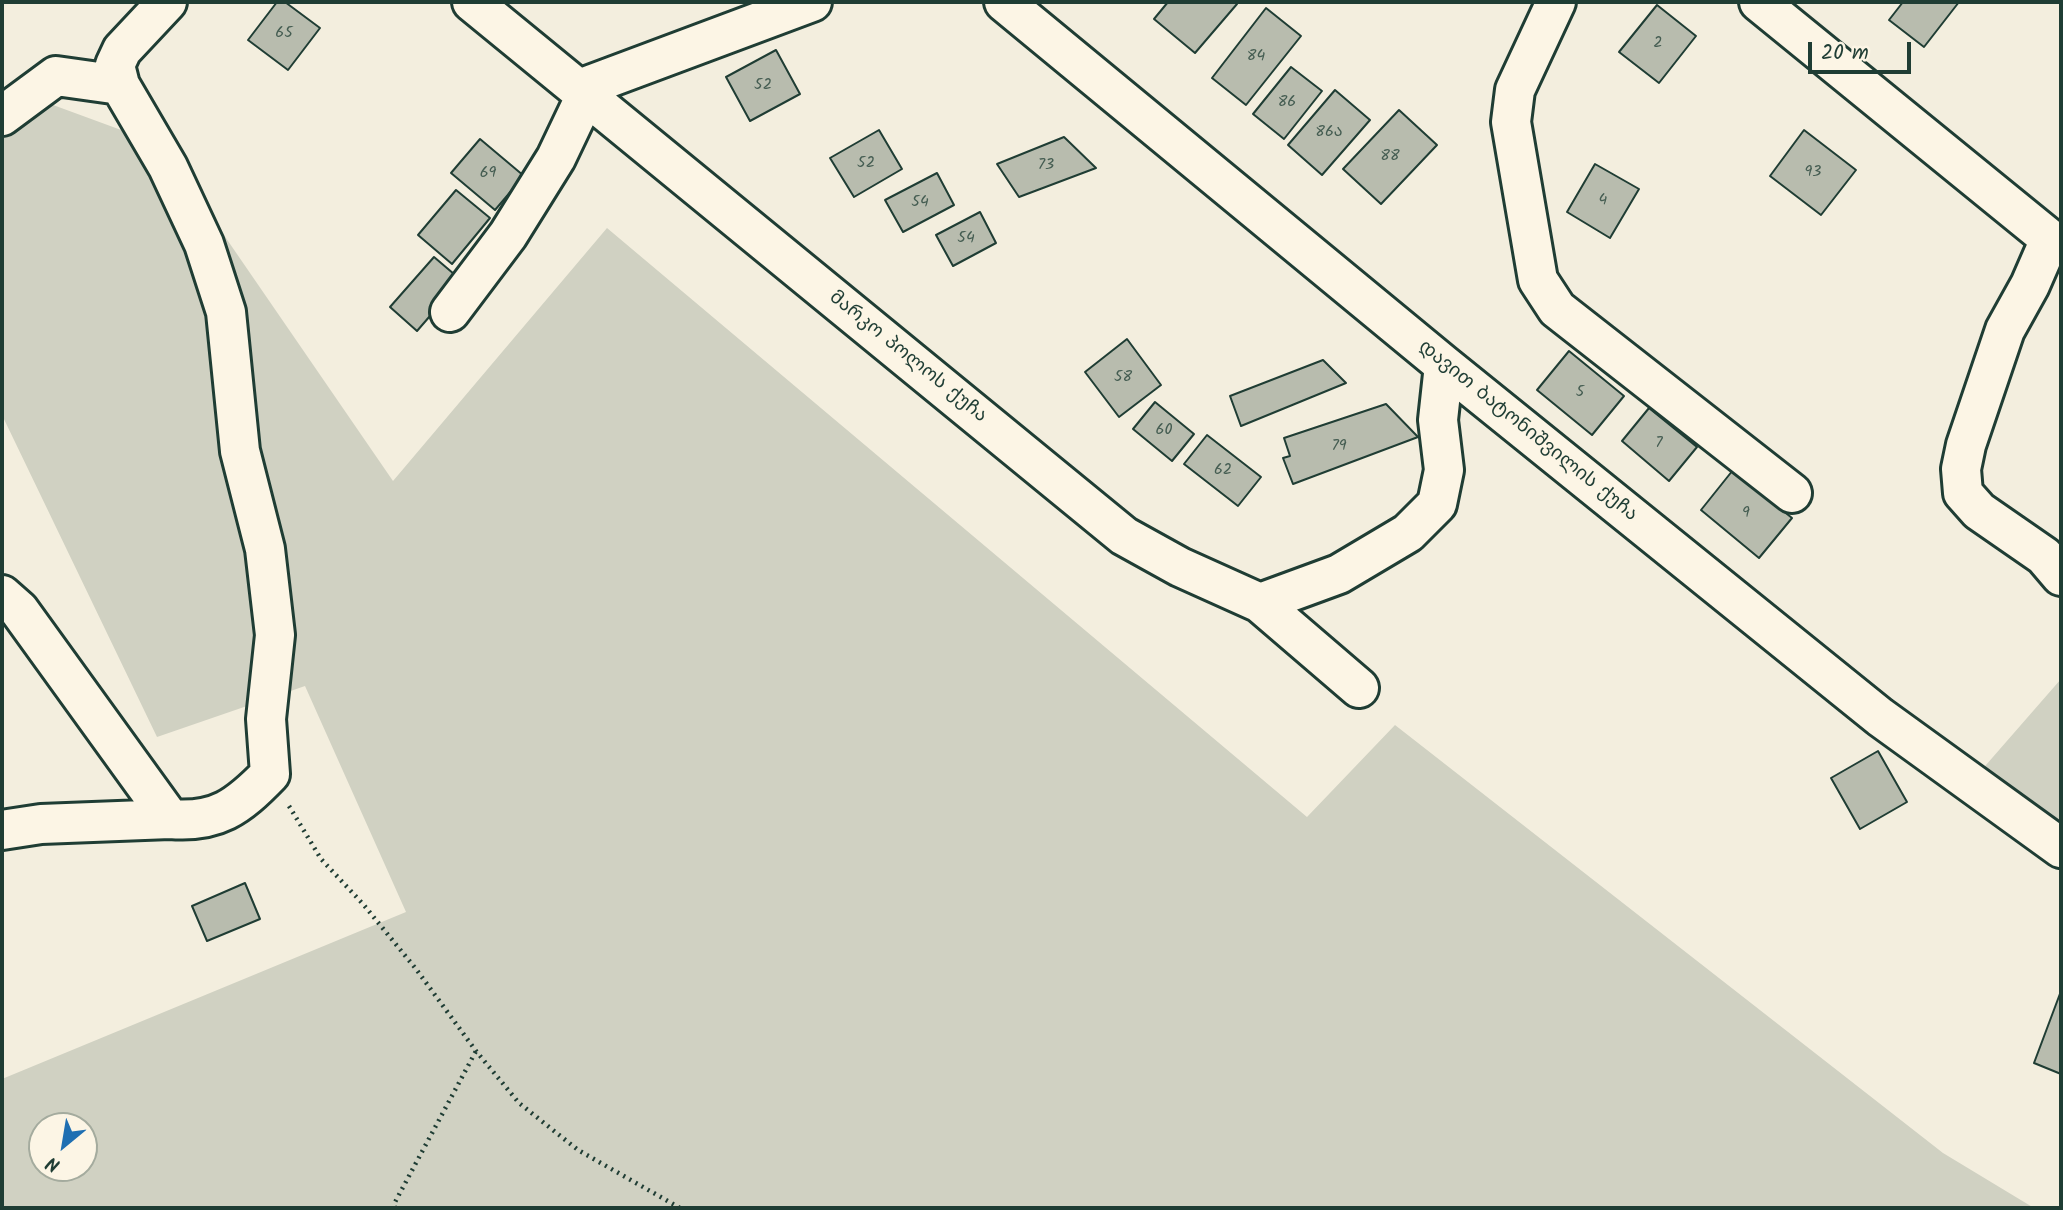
<!DOCTYPE html>
<html>
<head>
<meta charset="utf-8">
<style>
	body { margin:0 }
	#map { position:relative; width:2063px; height:1210px; overflow:hidden; background:#f3eede; font-family:Kalam,sans-serif }
	canvas { display:block }
	.frame { position:absolute; inset:0; border:4px solid #1f3d34; pointer-events:none }
	.north { position:absolute; left:28px; top:1112px; width:70px; height:70px; box-sizing:border-box; background:#fcf5e5; border:2px solid #a4ab9e; border-radius:50%; rotate:210deg; font-size:19px; font-weight:700; line-height:28px; text-align:center; color:#1f3d34 }
	.north::after { content:''; display:block; margin:auto; width:24px; height:32px; background:#1f6fb2; clip-path:polygon(50% 0,100% 100%,50% 72%,0 100%) }
	.scale { position:absolute; left:1808px; top:42px; width:103px; height:32px; box-sizing:border-box; border:4px solid #1f3d34; border-top:0; padding-left:9px; font-size:21px; line-height:24px; white-space:nowrap; color:#1f3d34; -webkit-text-stroke:5px #fcf5e5; paint-order:stroke }
</style>
</head>
<body>
<div id="map">
<canvas width="2063" height="1210"></canvas>
<div class="frame"></div>
<div class="north">N</div>
<div class="scale">20 m</div>
</div>
<script>
const c = document.querySelector('canvas').getContext('2d');
c.lineJoin = 'round';
function paint(path, color) { c.fillStyle = color; c.fill(path, 'evenodd'); }
function strokePath(path, color, width, dash) { c.strokeStyle = color; c.lineWidth = width; c.lineCap = dash ? 'butt' : 'round'; c.setLineDash(dash || []); c.stroke(path); }
function label(font, color, halo, rows, align = 'center') {
  c.font = font + ' Kalam,"Noto Sans Georgian",sans-serif'; c.lineWidth = 5; c.setLineDash([]); c.textBaseline = 'middle'; c.strokeStyle = halo; c.fillStyle = color; for (const [text, x, y, turn = 0] of rows) {
    c.save(); c.translate(x, y); c.rotate((+turn || 0) * Math.PI / 180); c.textAlign = isNaN(turn) ? turn : align; if (halo) c.strokeText(text, 0, 0); c.fillText(text, 0, 0); c.restore();
  }
}
paint(new Path2D(`
	M15,91L162,145L393,481L607,228L1307,817L1395,725L1943,1153L2034,1208H2V1079L406,912L305,686L157,737L2,415V121ZM42,1126H84V1168H42Z
	M2061,679V835L1979,773Z`), '#d0d1c2');
const building = new Path2D(`
	M277,2H285L320,28L288,70L248,40Z
	M1168,2H1234L1237,4L1195,53L1154,19Z
	M1903,2H1959L1924,47L1889,20Z
	M1657,5L1696,36L1659,83L1619,52Z
	M1266,8L1301,36L1246,105L1212,78Z
	M776,50L800,94L750,121L726,77Z
	M1291,67L1322,91L1284,139L1253,114Z
	M1335,90L1370,120L1322,175L1288,145Z
	M1399,110L1437,145L1381,204L1343,169Z
	M879,130L902,169L854,197L830,158Z
	M1804,130L1856,170L1821,215L1770,176Z
	M1064,137L1096,168L1019,197L997,164Z
	M480,139L524,176L495,210L451,173Z
	M1595,164L1639,189L1610,238L1567,212Z
	M937,173L954,205L903,232L885,200Z
	M456,190L490,218L452,264L418,235Z
	M980,212L996,243L953,266L936,235Z
	M434,257L461,280L417,331L390,307Z
	M1127,339L1161,385L1119,417L1085,372Z
	M1569,351L1624,396L1592,435L1537,390Z
	M1323,360L1346,383L1241,426L1230,396Z
	M1155,402L1194,434L1172,461L1133,429Z
	M1386,404L1418,437L1293,484L1283,458L1290,456L1284,438Z
	M1649,408L1697,447L1669,481L1622,441Z
	M1207,435L1261,477L1238,506L1184,464Z
	M1733,470L1792,518L1759,558L1701,510Z
	M1878,751L1907,802L1860,829L1831,778Z
	M245,883L260,919L207,941L192,906Z
	M2061,991V1074L2034,1063Z`);
paint(building, '#b8bcae');
strokePath(building, '#1f3d34', 2);
const minor = new Path2D(`
	M472,2L1124,536L1180,567L1260,603L1359,688
	M1004,2L1444,365L1880,717L2061,848
	M1556,2L1515,90L1511,122L1538,280L1557,309L1792,493
	M1759,2L2050,239L2030,285L2005,330L1966,445L1961,469L1963,493L1979,511L2044,556L2061,576
	M579,89L812,2
	M2,116L56,76L120,85
	M450,312L508,235L556,158L586,95
	M2,595L19,610L170,819
	M1260,603L1339,574L1408,533L1437,504L1444,470L1438,420L1444,365
	M2,830L41,824L170,819C217,823 238,807 270,774L266,719L275,635L265,549L240,451L226,312L204,244L168,167L120,85L115,65L122,50L167,2`);
strokePath(minor, '#1f3d34', 44);
strokePath(new Path2D(`
	M289,806L321,859L363,904L416,969L476,1051L519,1103L578,1150L680,1208
	M395,1208L394,1204L476,1051`), '#1f3d34', 4.5, [2, 5]);
strokePath(minor, '#fcf5e5', 38);
label('16px', '#455d52', null, [
	["65",284,34],
	["2",1658,44],
	["84",1256,57],
	["52",763,86],
	["86",1287,103],
	["86ა",1329,133],
	["88",1390,157],
	["52",866,164],
	["73",1046,166],
	["93",1813,173],
	["69",488,174],
	["4",1603,201],
	["54",920,203],
	["54",966,239],
	["58",1123,378],
	["5",1580,393],
	["60",1164,431],
	["7",1659,444],
	["79",1339,447],
	["62",1223,471],
	["9",1746,514]
]);
label('19px', '#1f3d34', '#fcf5e5', [
	["მარკო პოლოს ქუჩა",907,358,39],
	["დავით ბატონიშვილის ქუჩა",1527,432,39]
]);
</script>
</body>
</html>
